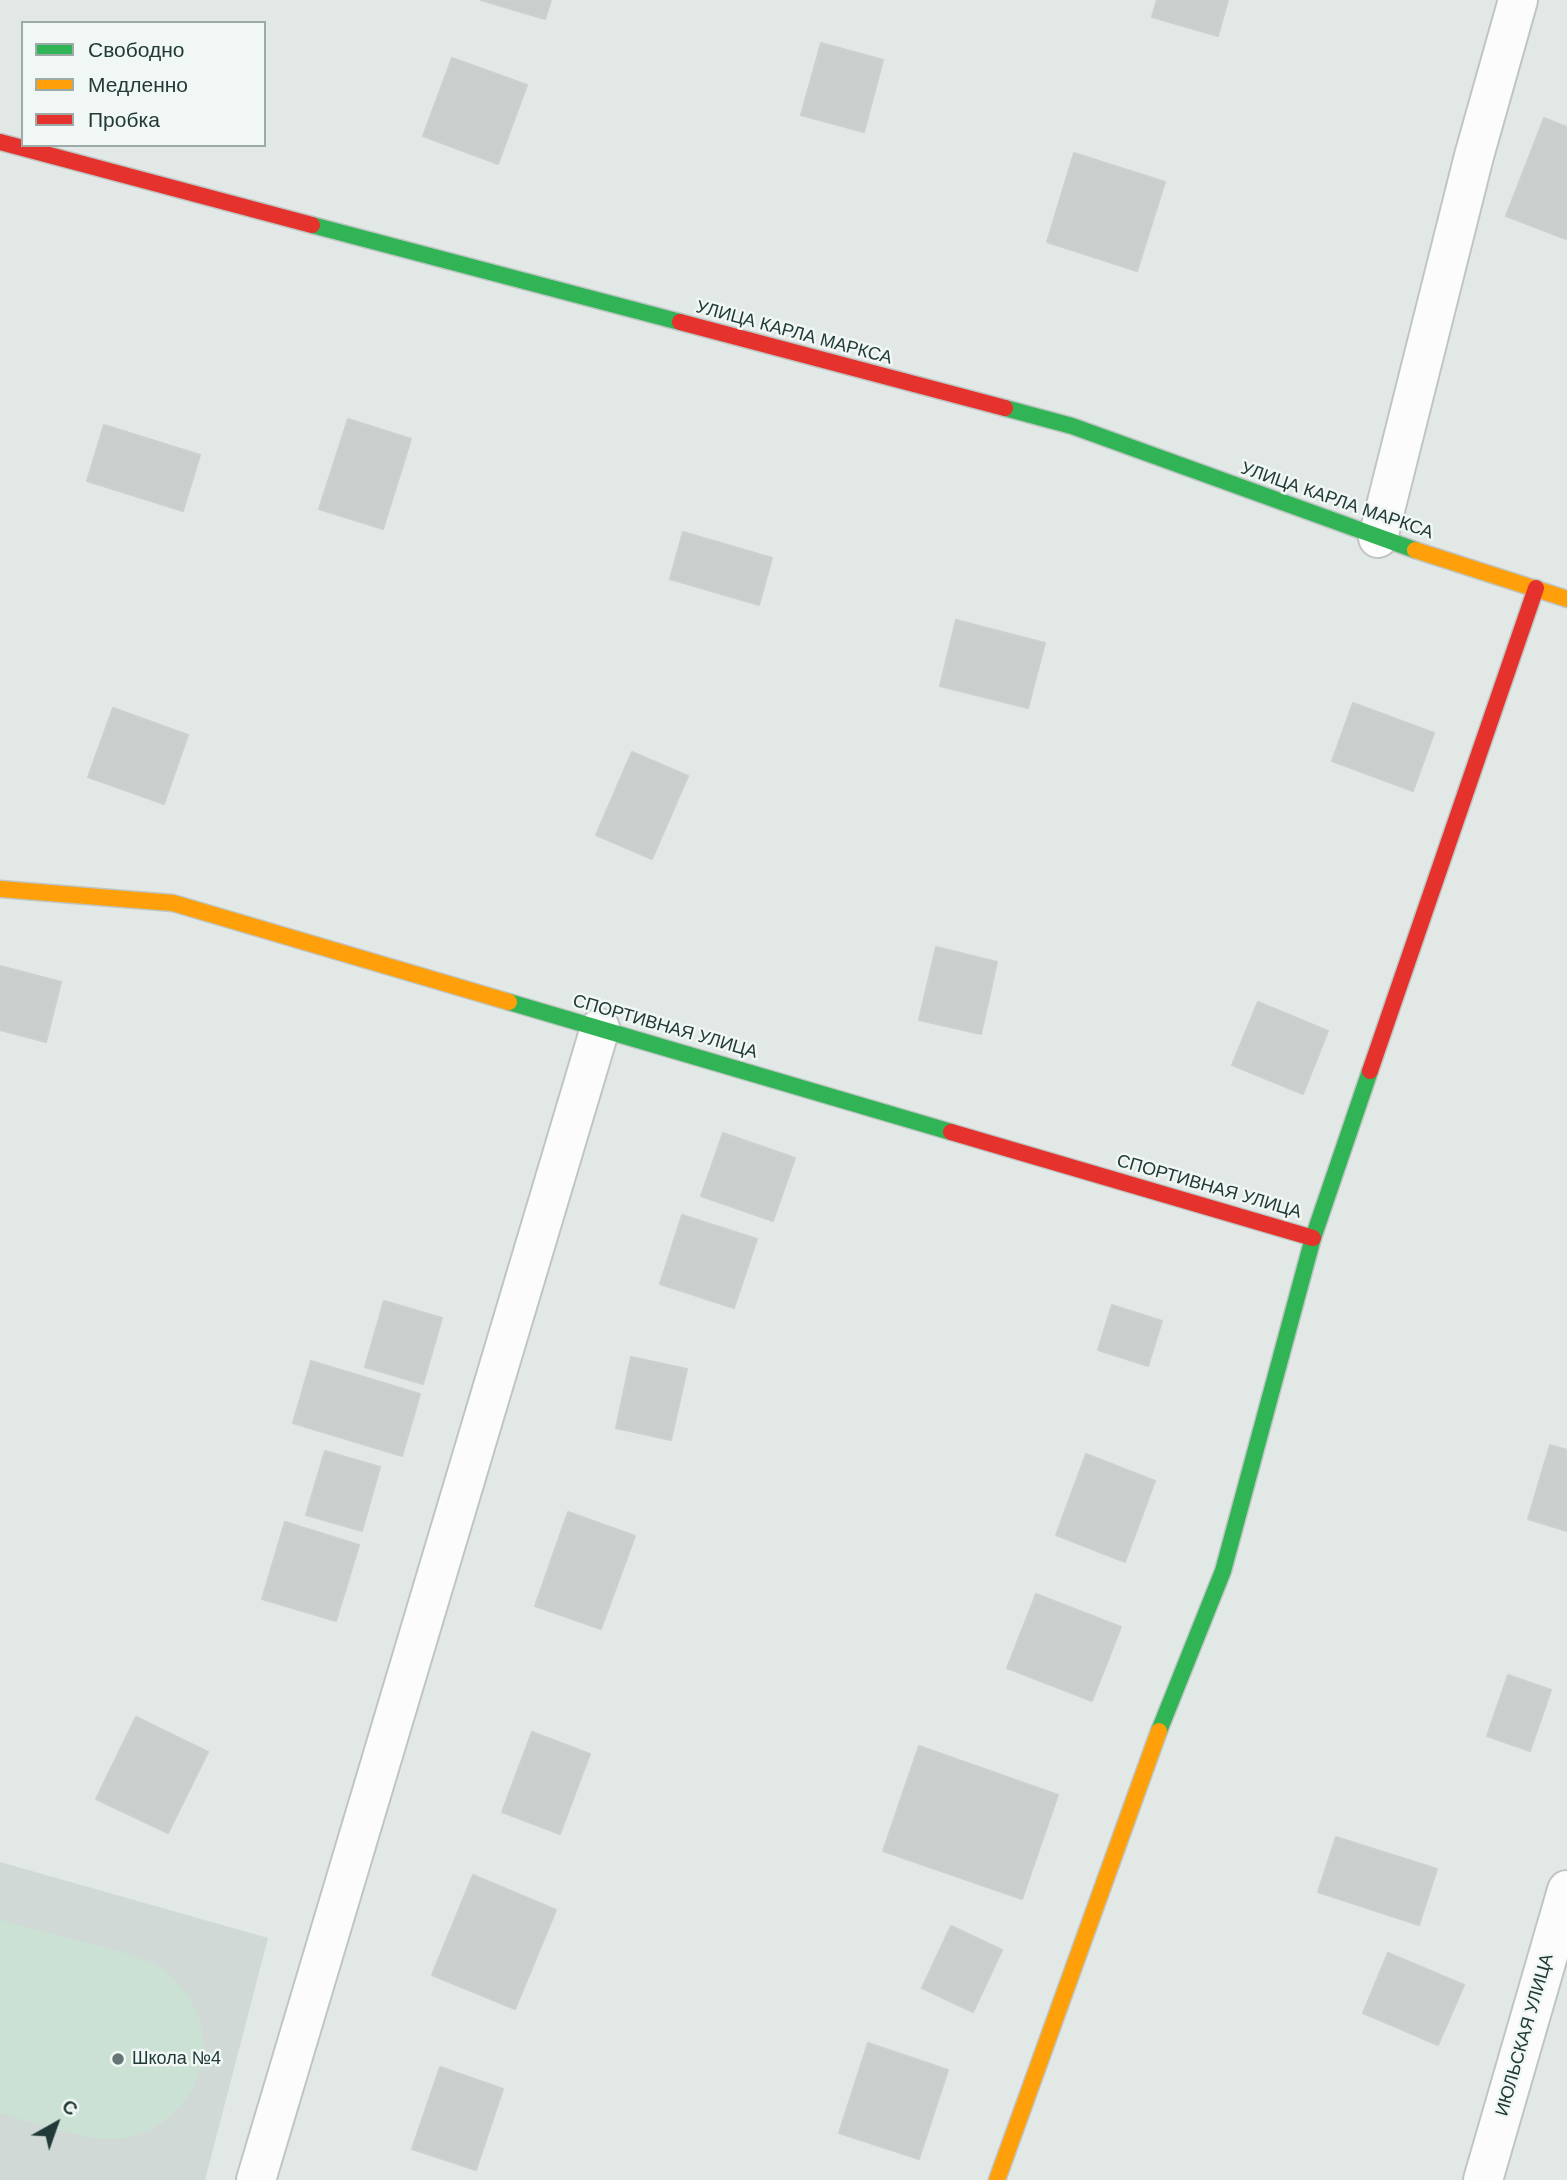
<!DOCTYPE html>
<html>
<head>
<meta charset="utf-8">
<style>
	body { margin:0 }
	#map { position:relative; width:1567px; height:2180px; overflow:hidden; background:#e2e8e6; font-family:Arial,sans-serif }
	canvas { display:block }
	.legend { position:absolute; left:21px; top:21px; width:245px; height:126px; box-sizing:border-box; background:#f0f7f4; border:2px solid #9daba8; margin:0; padding:9px 12px; list-style:none; font-size:21px; color:#213a37 }
	.legend li { display:flex; align-items:center; gap:14px; height:35px }
	.legend b { width:35px; border:2px solid #9daba8 }
	.north { position:absolute; left:21px; top:2089px; width:70px; height:70px; -webkit-text-stroke:5px #f0f7f4; paint-order:stroke; rotate:40deg; font-size:19px; font-weight:700; line-height:28px; text-align:center; color:#213a37 }
	.north::after { content:''; display:block; margin:auto; width:24px; height:32px; background:#213a37; clip-path:polygon(50% 0,100% 100%,50% 72%,0 100%) }
</style>
</head>
<body>
<div id="map">
<canvas width="1567" height="2180"></canvas>
<ul class="legend">
<li><b style="height:9px;background:#30b455"></b>Свободно</li>
<li><b style="height:9px;background:#ff9f0a"></b>Медленно</li>
<li><b style="height:9px;background:#e5322d"></b>Пробка</li>
</ul>
<div class="north">С</div>
</div>
<script>
const c = document.querySelector('canvas').getContext('2d');
c.lineJoin = 'round';
function paint(path, color) { c.fillStyle = color; c.fill(path, 'evenodd'); }
function strokePath(path, color, width, dash) { c.strokeStyle = color; c.lineWidth = width; c.lineCap = dash ? 'butt' : 'round'; c.setLineDash(dash || []); c.stroke(path); }
function label(font, color, halo, rows, align = 'center') {
  c.font = font + ' Arial,sans-serif'; c.lineWidth = 5; c.setLineDash([]); c.textBaseline = 'middle'; c.strokeStyle = halo; c.fillStyle = color; for (const [text, x, y, turn = 0] of rows) {
    c.save(); c.translate(x, y); c.rotate((+turn || 0) * Math.PI / 180); c.textAlign = isNaN(turn) ? turn : align; if (halo) c.strokeText(text, 0, 0); c.fillText(text, 0, 0); c.restore();
  }
}
paint(new Path2D(`
	M0,1862L268,1938L205,2180H0Z`), '#d0d9d6');
paint(new Path2D(`
	M0,1920C29,1928 58,1935 87,1943C114,1950 144,1956 167,1972C172,1976 177,1983 181,1988C230,2042 194,2126 124,2138C93,2144 32,2122 0,2113Z`), '#cbe1d4');
const building = new Path2D(`
	M481,0H551L545,19Z
	M1157,0H1228L1218,36L1152,17Z
	M821,43L883,60L864,132L801,115Z
	M452,58L527,85L498,164L423,136Z
	M1544,118L1567,127L1566,239L1506,216Z
	M1074,153L1165,182L1137,271L1047,242Z
	M348,419L411,439L383,529L319,509Z
	M104,425L200,455L183,511L87,481Z
	M683,532L772,558L759,605L670,579Z
	M956,620L1045,643L1028,708L940,686Z
	M1353,703L1434,733L1413,791L1332,761Z
	M113,708L188,735L164,804L88,777Z
	M632,752L688,776L652,859L596,835Z
	M936,947L997,962L981,1034L919,1020Z
	M0,966L61,982L46,1042L0,1030Z
	M1258,1002L1328,1031L1303,1094L1232,1065Z
	M723,1133L795,1158L773,1221L701,1196Z
	M682,1215L757,1239L734,1308L660,1284Z
	M384,1301L442,1318L423,1384L365,1367Z
	M1112,1305L1162,1321L1148,1366L1098,1350Z
	M631,1357L687,1369L671,1440L616,1428Z
	M311,1361L420,1394L402,1456L293,1423Z
	M1550,1445L1567,1450V1531L1528,1519Z
	M325,1451L380,1467L362,1531L306,1515Z
	M1086,1454L1155,1481L1125,1562L1056,1535Z
	M568,1512L635,1536L601,1629L535,1606Z
	M285,1522L359,1545L336,1621L262,1599Z
	M1036,1594L1121,1627L1092,1701L1007,1668Z
	M1508,1675L1551,1690L1530,1751L1487,1736Z
	M136,1717L208,1752L168,1833L96,1799Z
	M532,1732L590,1754L560,1834L502,1812Z
	M919,1746L1058,1795L1022,1899L883,1851Z
	M1336,1837L1437,1869L1419,1925L1318,1892Z
	M473,1875L556,1910L515,2009L432,1975Z
	M951,1926L1002,1950L973,2012L922,1988Z
	M1388,1953L1464,1985L1438,2045L1363,2013Z
	M868,2043L948,2070L919,2159L839,2133Z
	M440,2067L503,2089L476,2170L412,2149Z`);
paint(building, '#c9cfcd');
strokePath(building, '#cbd1cf', 2);
const street = new Path2D(`
	M1378,538L1474,156L1518,0
	M256,2180L600,1028
	M1483,2180L1567,1890`);
const fast = new Path2D(`
	M312,225L680,322
	M1005,408L1072,426L1415,550
	M509,1002L951,1132
	M1159,1731L1223,1571L1313,1238L1370,1071`);
const slow = new Path2D(`
	M1415,550L1567,599
	M0,889L173,903L509,1002
	M997,2180L1159,1731`);
const jam = new Path2D(`
	M0,142L312,225
	M680,322L1005,408
	M1370,1071L1536,588
	M951,1132L1313,1238`);
strokePath(street, '#bfc5c3', 42);
strokePath(fast, '#bec6c4', 19);
strokePath(slow, '#bec6c4', 19);
strokePath(jam, '#bec6c4', 19);
strokePath(street, '#fbfcfb', 38);
strokePath(fast, '#30b455', 16);
strokePath(slow, '#ff9f0a', 16);
strokePath(jam, '#e5322d', 16);
for (const [x, y, r, color] of [
	[118,2059,7,"#657774"]
]) { const dot = new Path2D(); dot.arc(x, y, r, 0, 2 * Math.PI); c.fillStyle = color; c.fill(dot); strokePath(dot, '#f0f7f4', 2.5); }
label('18px', '#213a37', '#f0f7f4', [
	["УЛИЦА КАРЛА МАРКСА",794,333,15],
	["УЛИЦА КАРЛА МАРКСА",1337,501,19],
	["СПОРТИВНАЯ УЛИЦА",665,1027,16],
	["СПОРТИВНАЯ УЛИЦА",1209,1187,16],
	["ИЮЛЬСКАЯ УЛИЦА",1525,2035,-74]
]);
label('18px', '#213a37', '#f0f7f4', [
	["Школа №4",132,2059]
], 'left');
</script>
</body>
</html>
